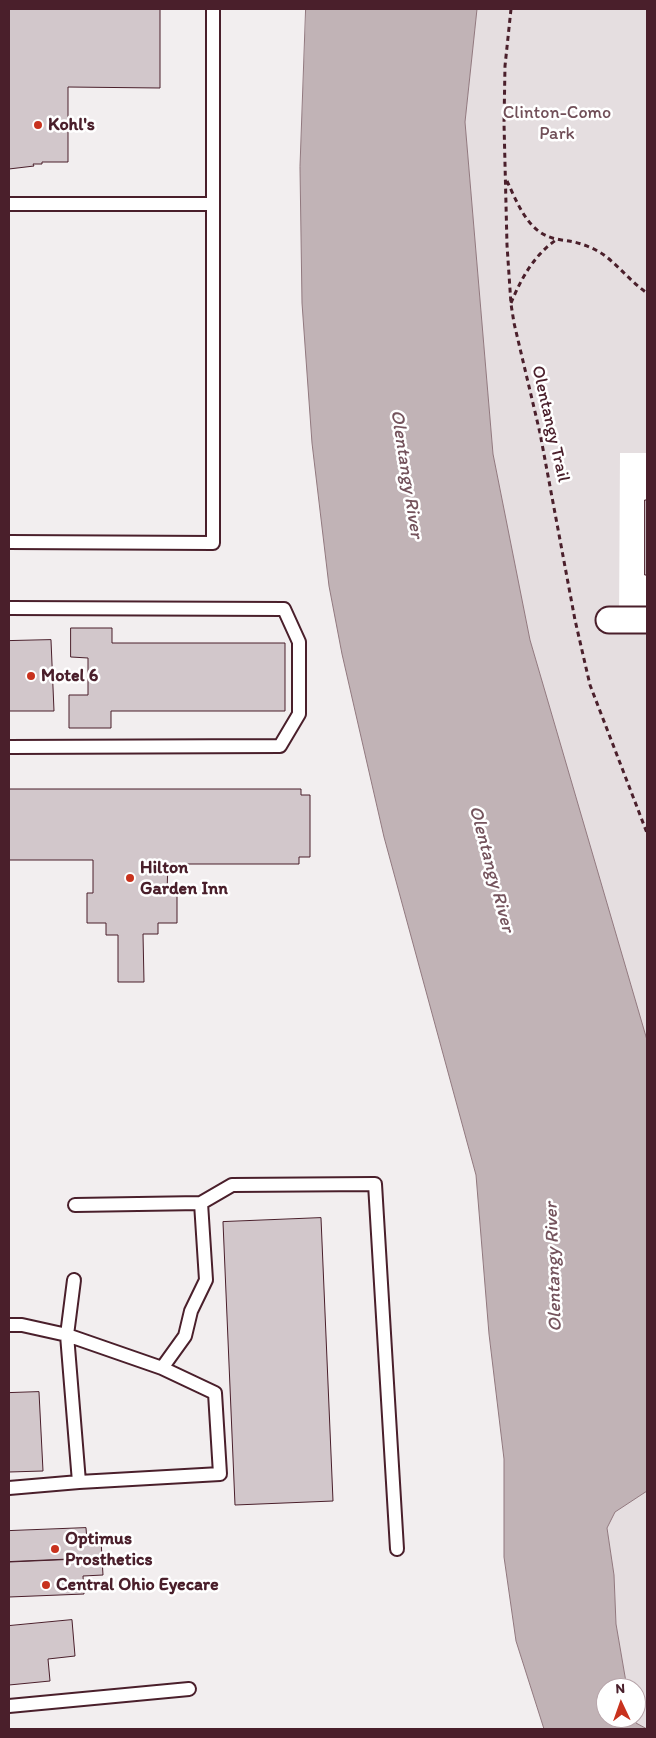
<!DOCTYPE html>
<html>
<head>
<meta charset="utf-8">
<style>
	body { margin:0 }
	#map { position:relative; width:656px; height:1738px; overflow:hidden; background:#fff; font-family:Itim,sans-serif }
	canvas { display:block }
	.frame { position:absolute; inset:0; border:10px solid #4a1f2b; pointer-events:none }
	.north { position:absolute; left:596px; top:1678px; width:50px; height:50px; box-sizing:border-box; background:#fff; border:1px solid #b7a5aa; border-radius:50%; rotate:357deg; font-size:14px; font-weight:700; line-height:20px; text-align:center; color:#4a1f2b }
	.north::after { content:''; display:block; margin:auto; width:18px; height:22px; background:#c8321e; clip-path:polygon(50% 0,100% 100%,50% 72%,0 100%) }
</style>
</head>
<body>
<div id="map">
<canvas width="656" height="1738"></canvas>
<div class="frame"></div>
<div class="north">N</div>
</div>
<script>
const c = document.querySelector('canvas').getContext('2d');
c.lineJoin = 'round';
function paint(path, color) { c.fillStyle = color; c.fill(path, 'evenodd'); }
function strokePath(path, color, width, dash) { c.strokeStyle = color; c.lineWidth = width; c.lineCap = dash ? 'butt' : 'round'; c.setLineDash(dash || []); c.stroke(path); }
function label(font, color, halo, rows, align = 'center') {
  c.font = font + ' Itim,sans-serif'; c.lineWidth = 5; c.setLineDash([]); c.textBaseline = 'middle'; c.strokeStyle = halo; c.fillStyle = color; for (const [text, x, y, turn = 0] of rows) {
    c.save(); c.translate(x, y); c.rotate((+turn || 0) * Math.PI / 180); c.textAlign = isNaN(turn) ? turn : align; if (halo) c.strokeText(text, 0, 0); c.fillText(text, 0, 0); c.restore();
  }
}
paint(new Path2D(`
	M9,9H306L300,167L302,303L312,443L329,586L342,654L384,837L476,1175L489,1334L504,1459V1557L516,1641L544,1729H9Z`), '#f2eeef');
paint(new Path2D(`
	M477,9H647V453H620L619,628L647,630V1040L530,640L493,454L465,122Z
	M647,1491V1729L636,1723L635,1718L636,1688H627L616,1624L614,1575L607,1528L614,1512Z`), '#e5dee0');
const water = new Path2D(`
	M306,9H477L465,122L493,454L530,640L647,1040V1491L615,1512L607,1528L614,1575L616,1624L627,1688H606V1718H635L636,1723L647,1729H544L516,1641L504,1557V1459L489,1334L476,1175L384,837L342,654L329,586L312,443L302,303L300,167Z`);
paint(water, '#c1b3b6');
strokePath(water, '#91787e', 1);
const building = new Path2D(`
	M9,9H160V88L68,87V162H42V164H33L34,166L9,169Z
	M645,500H647V575H645Z
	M71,628H112V643H285V711H111V728H69V695H88V658L71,657Z
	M51,640L54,711H9V641Z
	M9,789H301V795H310V857H299V864H168L167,891H177V923H158V934H143L144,982H118V935H106V923H87V893H93V860H9Z
	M321,1218L333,1501L235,1505L223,1222Z
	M39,1392L43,1471L9,1472V1393Z
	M86,1528L87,1541L101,1540L102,1558L9,1562V1531Z
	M102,1558L103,1575L83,1576L84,1594L9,1597V1562Z
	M72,1620L75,1656L48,1659L50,1681L9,1685V1626Z`);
paint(building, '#d2c7cb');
strokePath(building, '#4a1f2b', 1);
const service = new Path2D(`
	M9,204H213
	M9,542L213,543V9
	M9,608L284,609L299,642V714L280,746L9,747
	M75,1205L201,1203L232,1185L375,1184L397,1549
	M9,1325H22L67,1335L74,1280
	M79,1482L220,1474L215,1393L162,1368
	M9,1488L79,1482L67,1335L162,1368L185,1336L191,1311L206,1280L201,1203
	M9,1706L189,1689`);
const minor = new Path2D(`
	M609,620H647`);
strokePath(service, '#4a1f2b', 16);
strokePath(minor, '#4a1f2b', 29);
strokePath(new Path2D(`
	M511,9L505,66L504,123L507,245L511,304L514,323L540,433L575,620L590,685L647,833
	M507,181C516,200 526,227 547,236C553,239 562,240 569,241C581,243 594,248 604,255C620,267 631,282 647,293
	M511,303C521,279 534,255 556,240`), '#4a1f2b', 3, [5, 4]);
strokePath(service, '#fff', 12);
strokePath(minor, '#fff', 25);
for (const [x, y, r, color] of [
	[38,125,5,"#c8321e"],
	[31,676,5,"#c8321e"],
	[130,878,5,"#c8321e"],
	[55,1549,5,"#c8321e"],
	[46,1585,5,"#c8321e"]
]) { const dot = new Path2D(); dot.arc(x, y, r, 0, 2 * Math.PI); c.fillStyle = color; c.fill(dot); strokePath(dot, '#fff', 2); }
label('18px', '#714f58', '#fff', [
	["Clinton-Como",557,113],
	["Park",557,134]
]);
label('bold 18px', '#4a1f2b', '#fff', [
	["Kohl's",48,125],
	["Motel 6",41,676],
	["Hilton",140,868],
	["Garden Inn",140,889],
	["Optimus",65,1539],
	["Prosthetics",65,1560],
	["Central Ohio Eyecare",56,1585]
], 'left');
label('18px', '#4a1f2b', '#fff', [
	["Olentangy Trail",550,424,77]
]);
label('italic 19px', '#74535c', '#fff', [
	["Olentangy River",406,474,81],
	["Olentangy River",491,869,75],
	["Olentangy River",554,1267,-92]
]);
</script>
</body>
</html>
